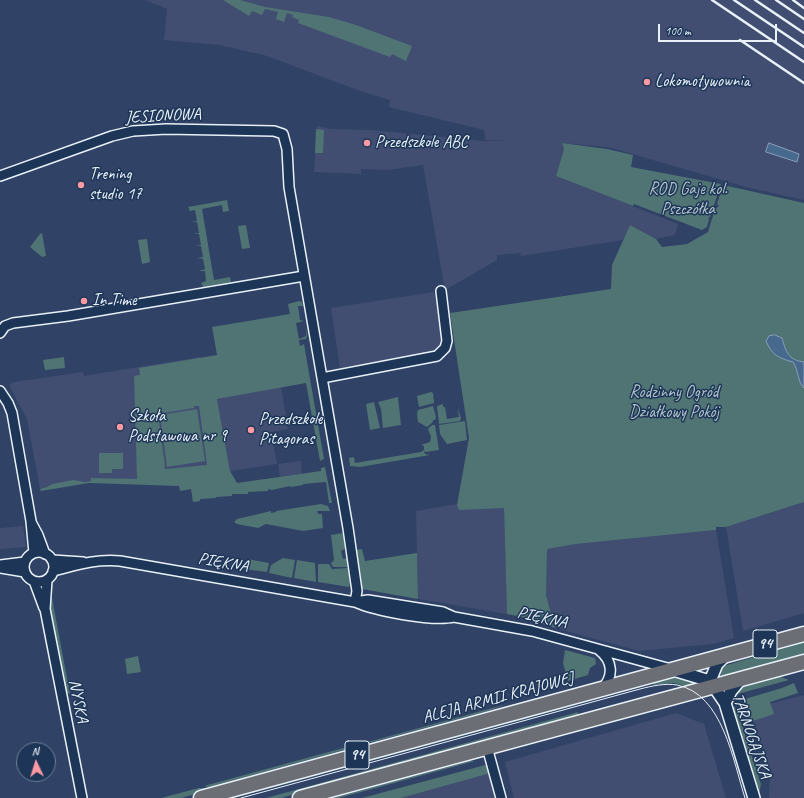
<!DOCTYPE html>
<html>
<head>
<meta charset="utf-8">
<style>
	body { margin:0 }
	#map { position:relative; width:804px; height:798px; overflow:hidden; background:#304265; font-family:Caveat,sans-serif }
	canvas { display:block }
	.north { position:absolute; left:16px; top:742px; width:40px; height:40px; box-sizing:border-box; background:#1d3557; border:1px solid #6e8097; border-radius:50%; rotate:356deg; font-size:11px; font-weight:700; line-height:16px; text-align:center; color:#e8f1f8 }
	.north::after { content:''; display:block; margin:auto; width:14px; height:18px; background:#ff9aa2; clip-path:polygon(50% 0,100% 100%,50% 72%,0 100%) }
	.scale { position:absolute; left:658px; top:24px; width:119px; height:18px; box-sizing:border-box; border:2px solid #e8f1f8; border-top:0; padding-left:5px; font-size:12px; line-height:14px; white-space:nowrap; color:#e8f1f8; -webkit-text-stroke:3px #1d3557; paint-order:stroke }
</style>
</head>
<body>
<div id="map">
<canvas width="804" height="798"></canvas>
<div class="north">N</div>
<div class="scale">100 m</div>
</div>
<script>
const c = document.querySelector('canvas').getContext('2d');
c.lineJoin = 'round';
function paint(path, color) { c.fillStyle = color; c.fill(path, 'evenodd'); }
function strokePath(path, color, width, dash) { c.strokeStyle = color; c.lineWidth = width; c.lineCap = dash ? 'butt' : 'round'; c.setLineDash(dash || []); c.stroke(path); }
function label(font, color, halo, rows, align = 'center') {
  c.font = font + ' Caveat,sans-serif'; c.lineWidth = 3; c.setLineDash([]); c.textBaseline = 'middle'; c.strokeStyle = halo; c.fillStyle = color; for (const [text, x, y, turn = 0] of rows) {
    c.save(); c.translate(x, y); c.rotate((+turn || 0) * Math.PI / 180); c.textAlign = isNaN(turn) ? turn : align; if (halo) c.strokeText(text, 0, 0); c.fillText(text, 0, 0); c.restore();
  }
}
paint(new Path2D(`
	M145,0H804V200L746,187L608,147L562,143L564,149L556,176L678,224L675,235L656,239L630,225L623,240L521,256L520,253L497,255V260L445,290L423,165L388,170L361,169V174L314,172L317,126L330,129L370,130L484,141H508L485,140L484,130L389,107L390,100L360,91L267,56L220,45L164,40L167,9Z
	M434,292L437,302L443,332L442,342L437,351L340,368L331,308Z
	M200,357L219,482L91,478V481L88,482L52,484L47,487L40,489L27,419L9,385L14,382L83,372L84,376Z
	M281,387L288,429L271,432L277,464L230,471L217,398Z
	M301,461L302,474L280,477L278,464Z
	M804,502V613L743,631L726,527Z
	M457,504L504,508L507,614L418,599L416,511Z
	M23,526L26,547L0,549V528Z
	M716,530L734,638L713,644L639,651L555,628L546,595V549L576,544Z
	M804,695V798H769L770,777L750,709Z
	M676,713L704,724L726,798H514L505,762Z
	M491,773L497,798H401Z`), '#414e72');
paint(new Path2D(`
	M223,0H240L265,7L329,17L356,25L412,46L406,61L392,54L390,57L298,23L299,20L292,17L293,15L287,13L284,22L276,19L278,12L265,9L262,15L252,11L249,16Z
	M316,129L324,130L323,153H315Z
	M562,143L607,149L633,155L631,167L721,184L710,217L708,218L709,219L707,227L702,230L634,204L633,206L556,176L564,149Z
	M723,185L804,203V502L726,527H716V530L576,544L547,549L546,595L555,628L522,617L507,614L504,508L459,510L457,505L469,438L450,313L611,289L612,265L630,225L656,239L662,247L687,244L708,232L715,209L719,206L717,204Z
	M227,200L229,211L223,212L222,205L202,209L214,280L230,277L231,282L203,287L201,283L206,281L205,271H199L205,269L203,259L197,258L203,257L201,246H195L201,245L199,234H193L199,233L197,222H191L197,221L195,210L190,211L188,207Z
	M246,225L250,248L242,249L238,226Z
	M42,233L46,256L42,257L30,247L40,234Z
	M147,239L150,262L142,264L138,240Z
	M299,301L302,302L303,306H298L300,320L304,321L296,323L299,339L306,336V328L307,336L306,339L299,340L300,346L304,344L324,459L320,461L306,383L217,399L230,471L237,483L321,471V468L325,467L332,503H329L326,482L303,484V485L291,487L290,486L272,490L268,489V491L248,492V494H232V496L216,497V498L200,499V501L193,502L191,489L180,491L179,486L89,483L41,491L40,489L47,487L52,484L73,480L85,482L91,481V478L137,479L134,376L140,375L139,368L217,355L212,327L290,314L288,304ZM194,406H199L207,465L166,469L164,468L165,466L158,414L194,408Z
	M64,357L65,368L45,370L43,360Z
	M431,392L433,393L434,403L419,407L417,396Z
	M398,397L401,425L383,428L381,409L378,402Z
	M374,402L380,428L370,430L366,404Z
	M443,404V407H445L447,419L459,417L458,408L461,418L460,421L439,424L437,406Z
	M433,406L436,417L435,420H433V422L427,427L418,422L417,413L418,410Z
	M197,409L205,461L167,467L160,415Z
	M465,421L467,440L447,444L440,434L439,425Z
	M432,425H435L439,450L426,452L424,451L425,454L430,455L360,467L350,466L349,458L354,457L355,463L421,452L424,450V446L421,445L430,442L431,437L428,429Z
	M99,453H123V469H112V473H99Z
	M321,504L328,506L330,511H317L318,514H322L323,528L303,531L266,524L258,528L237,524L234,522L237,519L271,511V513L276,512V511Z
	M343,533L345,549L341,551L343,559L347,558L348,567H333L331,563L334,560L331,535Z
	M353,533L356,550L362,549L365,561L417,553L418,599L362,589Z
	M283,558L295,560L292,578L269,573L271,565Z
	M247,559L269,563L267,572L244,569Z
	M297,560L315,563L316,582L294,578Z
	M318,564H329L332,569L348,568L350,582L349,587L318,582Z
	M51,597L52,598L70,694L65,692L49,605L48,598Z
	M804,642V656L724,678L721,675L720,670L724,666Z
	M565,650L595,658L596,664L590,668L588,675L568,681L563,663Z
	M138,656L141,672L127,674L125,659Z
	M776,675L789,680L734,695L743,685Z
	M669,676L692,681L694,685L689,687L674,683L653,685L652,679Z
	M794,683L798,693L770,702L774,714L747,723L741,707L745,699L782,688Z
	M575,701L576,705L234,798H220Z
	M507,704L491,710L365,744L364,743Z
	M733,706L737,710L761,784L759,795Z
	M578,712L579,717L281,798H266Z
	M358,744V746L209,787L204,786Z
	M355,750L181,798H161L199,788L209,789Z
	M469,761H475L339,798H333Z
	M489,764L491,773L401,798H362Z`), '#507374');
const water = new Path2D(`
	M769,143L799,154L797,162L766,152Z
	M775,335L782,338C786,352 788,360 804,362V388C797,381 799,371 793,362C778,358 772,355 766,341L769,336Z`);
paint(water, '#48698e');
strokePath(water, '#889fb8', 1);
const minor = new Path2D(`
	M0,176L112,136L133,131L166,129L274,131L283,134L287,149L289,187L348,528L357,591L355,602
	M0,333L5,326L13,323L68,316L304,276
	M322,378L437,356L445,348L447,341L441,291
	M0,391L8,403L12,413L31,521L34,553
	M31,522L38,535L45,554
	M24 567a15 15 0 1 1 30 0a15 15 0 1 1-30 0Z
	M52,560L83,562
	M0,565L25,562
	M0,568L25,572
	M53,571C77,565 94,559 120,561L355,602C375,611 433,622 454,617
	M47,580L45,609L82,798
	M34,581L44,608
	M355,602L368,600L443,612L454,617L532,631L671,669
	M599,650C613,661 614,676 602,689
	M487,747L501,798`);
const tertiary = new Path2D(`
	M673,670L710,681L725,703L754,798
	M710,681L717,664L726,655
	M725,703L731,691L741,679`);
const primary = new Path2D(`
	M201,798L804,634
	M300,798L804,662`);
strokePath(minor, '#e8f1f8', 12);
strokePath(tertiary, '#e8f1f8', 14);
strokePath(primary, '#e8f1f8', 17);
strokePath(minor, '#1d3557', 9);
strokePath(tertiary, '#1d3557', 11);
strokePath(primary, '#6b6f75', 14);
strokePath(new Path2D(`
	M241,798L640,689C652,686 665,683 677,685C723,694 733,761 745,798`), '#e8f1f8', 1);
strokePath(new Path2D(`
	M712,0L804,62
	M734,0L804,47
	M755,0L804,33
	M776,0L804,19
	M793,0L804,8
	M740,40L804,83`), '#e8f1f8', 2.5);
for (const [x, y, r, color] of [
	[647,82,4,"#ff9aa2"],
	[367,143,4,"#ff9aa2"],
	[81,185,4,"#ff9aa2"],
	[84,301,4,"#ff9aa2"],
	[120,427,4,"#ff9aa2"],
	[251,430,4,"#ff9aa2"]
]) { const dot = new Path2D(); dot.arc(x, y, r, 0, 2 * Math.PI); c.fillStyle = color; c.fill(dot); strokePath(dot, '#1d3557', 1.5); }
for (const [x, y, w] of [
	[765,644,24],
	[357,755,24]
]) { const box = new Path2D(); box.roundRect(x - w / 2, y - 14, w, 28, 3); c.fillStyle = '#1d3557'; c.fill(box); strokePath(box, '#e8f1f8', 1); }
label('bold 16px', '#e8f1f8', null, [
	["94",765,644],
	["94",357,755]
]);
label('17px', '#e8f1f8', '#1d3557', [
	["Lokomotywownia",655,82],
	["Przedszkole ABC",375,143],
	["Trening",89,175],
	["studio 17",89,195],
	["In Time",92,301],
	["Szkoła",128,417],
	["Podstawowa nr 9",128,437],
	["Przedszkole",259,420],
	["Pitagoras",259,440]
], 'left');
label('17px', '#e8f1f8', '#1d3557', [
	["JESIONOWA",163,116,-3],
	["PIĘKNA",223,563,10],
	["PIĘKNA",542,618,13],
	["ALEJA ARMII KRAJOWEJ",498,698,-15],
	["NYSKA",78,701,79],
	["TARNOGAJSKA",751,736,71]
]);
label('17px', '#b3c5ca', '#1d3557', [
	["ROD Gaje kol.",688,190],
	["Pszczółka",688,210],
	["Rodzinny Ogród",674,393],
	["Działkowy Pokój",674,413]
]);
</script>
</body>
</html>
